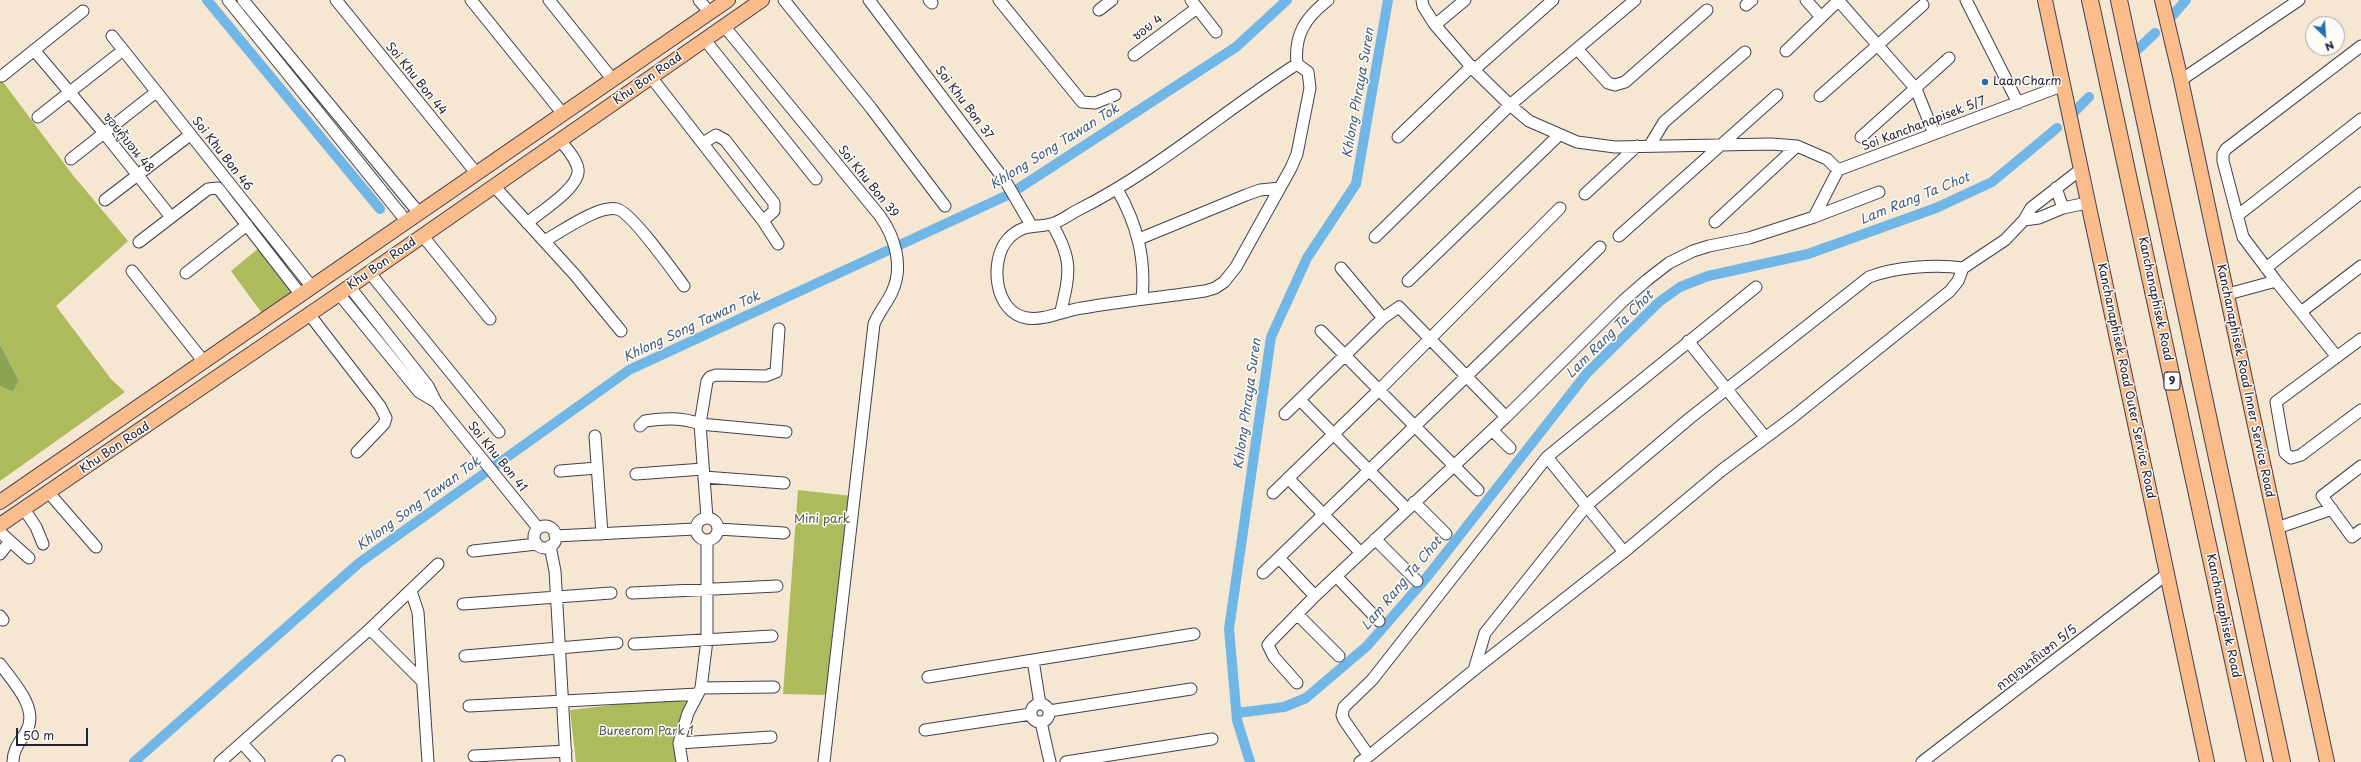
<!DOCTYPE html>
<html>
<head>
<meta charset="utf-8">
<style>
	body { margin:0 }
	#map { position:relative; width:2361px; height:762px; overflow:hidden; background:#f6e7d2; font-family:"Playpen Sans",sans-serif }
	canvas { display:block }
	.north { position:absolute; left:2305px; top:16px; width:40px; height:40px; box-sizing:border-box; background:#fdfcf7; border:1px solid #a5a5ac; border-radius:50%; rotate:155deg; font-size:11px; font-weight:700; line-height:16px; text-align:center; color:#22223b }
	.north::after { content:''; display:block; margin:auto; width:14px; height:18px; background:#1f6fb2; clip-path:polygon(50% 0,100% 100%,50% 72%,0 100%) }
	.scale { position:absolute; left:16px; top:728px; width:72px; height:18px; box-sizing:border-box; border:2px solid #22223b; border-top:0; padding-left:5px; font-size:12px; line-height:14px; white-space:nowrap; color:#22223b; -webkit-text-stroke:3px #fdfcf7; paint-order:stroke }
</style>
</head>
<body>
<div id="map">
<canvas width="2361" height="762"></canvas>
<div class="north">N</div>
<div class="scale">50 m</div>
</div>
<script>
const c = document.querySelector('canvas').getContext('2d');
c.lineJoin = 'round';
function paint(path, color) { c.fillStyle = color; c.fill(path, 'evenodd'); }
function strokePath(path, color, width, dash) { c.strokeStyle = color; c.lineWidth = width; c.lineCap = dash ? 'butt' : 'round'; c.setLineDash(dash || []); c.stroke(path); }
function label(font, color, halo, rows, align = 'center') {
  c.font = font + ' "Playpen Sans","Playpen Sans Thai",sans-serif'; c.lineWidth = 3; c.setLineDash([]); c.textBaseline = 'middle'; c.strokeStyle = halo; c.fillStyle = color; for (const [text, x, y, turn = 0] of rows) {
    c.save(); c.translate(x, y); c.rotate((+turn || 0) * Math.PI / 180); c.textAlign = isNaN(turn) ? turn : align; if (halo) c.strokeText(text, 0, 0); c.fillText(text, 0, 0); c.restore();
  }
}
paint(new Path2D(`
	M0,78L72,174L128,241L56,306L111,379L125,392L0,481V386L13,392L19,381L0,344Z
	M259,248L294,296L264,316L231,271Z
	M798,490L852,496L826,695L783,694Z
	M690,696L673,744L678,762H576L570,710Z`), '#aebb5d');
paint(new Path2D(`
	M0,344L19,381L13,392L0,386Z`), '#8aa354');
strokePath(new Path2D(`
	M207,0L380,209
	M2173,15L2186,0
	M2138,49L2155,33
	M2074,112L2089,97
	M1237,713L1284,707L1306,698L1367,646L1427,577L1587,373L1659,302L1680,287L1708,276L1808,254L1936,208L1992,182L2057,128
	M134,762L359,563L629,370L1010,194L1236,47L1287,0
	M1250,762L1237,720L1229,629L1271,337L1307,258L1356,184L1388,0`), '#70b6e7', 10);
const minor = new Path2D(`
	M228,0L407,222
	M243,0L419,213
	M336,0L477,174
	M471,0L563,114
	M549,0L613,80
	M699,0L710,13
	M784,0L871,108L945,206
	M869,0L1006,182L1031,225
	M929,0L932,3
	M999,0L1082,102L1095,103L1115,95
	M1191,0L1216,32
	M1806,0L1821,17
	M1838,0L1916,89L1934,134
	M1966,0L2018,103
	M1746,5L1752,0
	M1099,10L1112,0
	M1435,25L1465,0
	M724,26L880,216C895,237 904,267 892,292C887,303 879,312 874,324L824,762
	M112,36L312,287
	M705,40L816,179
	M34,50L104,133L171,217
	M1578,50L1608,83L1615,85L1625,82L1707,10
	M1786,51L1839,0
	M1134,55L1197,8
	M1297,64L1308,72L1310,88L1297,154L1291,168L1236,267L1224,282L1215,288L1205,291C1164,297 1122,301 1082,308C1065,310 1044,321 1027,318C994,313 989,260 1008,239C1023,223 1034,228 1051,224C1060,222 1070,214 1078,210C1156,171 1224,111 1297,64Z
	M1297,64C1294,35 1305,18 1328,0
	M1474,70L1553,0
	M2,76L83,11
	M651,77L763,221L778,244
	M2181,80L2299,0
	M1820,96L1923,5
	M38,117L117,55
	M1398,137L1472,66
	M1861,137L1949,58
	M703,143L716,135L725,140L774,203V211L763,221
	M1650,145L1664,122L1745,52
	M71,159L151,96
	M1838,170L2064,85
	M494,186L575,275L621,331
	M2056,188L2063,208
	M1117,189C1137,224 1146,258 1142,299
	M1585,194L1637,146
	M105,200L186,138
	M2237,216L2361,119
	M1814,217L1879,192
	M2024,220L2039,218L2063,208L2087,203
	M1715,222L1797,146
	M527,223C540,212 581,187 578,169C576,158 566,148 560,140
	M1052,224C1073,260 1070,272 1061,311
	M422,235L490,319
	M1619,236L1777,95
	M1375,237L1510,105L1635,0
	M1139,239L1246,195L1260,190L1280,188
	M544,241C561,232 598,205 617,209C631,212 673,271 684,286
	M139,242L208,189L218,188L301,295
	M1341,268L1383,318
	M2266,268L2361,193
	M132,271L204,362
	M369,272L499,432
	M186,273L247,225
	M1408,281L1559,135
	M349,286L428,386L436,402L538,528
	M1756,287L1547,457L1624,552L1722,470L1793,417L1950,291L1958,281L1963,268
	M339,294L419,392L436,402
	M2228,294L2276,281
	M2301,312L2361,266
	M309,314L380,406L386,418L384,424L357,452
	M779,329L776,372L766,376L716,375L710,377L707,381L700,424L786,432
	M1321,331L1379,390L1560,208
	M2361,339L2276,402L2285,453L2291,458L2301,455L2361,410
	M1688,341L1765,437
	M2337,357L2276,281L2243,237L2223,161V154L2226,149L2361,46
	M1300,400L1407,509
	M1285,414L1383,318L1399,307L1506,417
	M640,426L645,421C664,418 682,417 700,424L707,518
	M1492,430L1510,448
	M595,436L602,534
	M1547,457L1372,680L1344,707L1342,715L1344,720L1369,756L1474,670L1624,552
	M2361,466L2322,496L2352,537L2361,530
	M560,471L597,468
	M636,474L703,469
	M704,477L784,483
	M1288,478L1361,553
	M49,493L96,547
	M1273,493L1379,390L1478,490
	M1414,502L1446,534
	M24,509L36,527L43,544
	M696 529a11 11 0 1 1 22 0a11 11 0 1 1-22 0Z
	M534 537a11 11 0 1 1 22 0a11 11 0 1 1-22 0Z
	M2277,528L2332,509
	M718,529L784,533
	M0,532L29,558
	M555,536L695,529
	M1375,539L1417,581
	M550,546L555,571L566,762
	M473,551L537,544
	M0,554L10,541
	M1279,558L1315,596
	M1263,573L1600,247
	M1336,576L1379,621
	M411,591L418,612L428,762
	M632,593L777,586
	M463,604L611,593
	M1297,614L1339,656
	M0,616L3,620
	M370,629L422,681
	M634,644L772,636
	M465,656L617,643
	M1033,660L1040,704
	M0,664C13,682 40,709 26,732C20,742 13,749 13,762
	M1474,670L1485,633L1587,505L1690,418L1869,277C1895,267 1935,264 1963,268L2005,240L2024,220L2031,208L2080,170
	M928,677L1194,634
	M1297,683L1274,657L1268,645L1271,641L1315,596L1506,417L1623,301L1647,280L1669,263L1693,251L1709,246L1749,238L1814,217L1838,170L1827,159L1797,146L1771,144L1615,147L1577,142L1529,121L1510,105L1474,70L1435,25L1423,6L1422,0
	M701,688L774,687
	M1031 713a9 9 0 1 1 18 0a9 9 0 1 1-18 0Z
	M469,706L698,694
	M1049,711L1191,689
	M1041,722L1050,762
	M925,730L1031,714
	M242,743L259,762
	M679,743L771,737
	M474,756L566,751
	M220,762L370,629L438,564
	M338,762L339,761
	M682,762L679,743L688,713L701,688L707,640V540
	M1066,762L1212,739
	M1360,762L1369,756
	M1922,762L2167,574`);
const major = new Path2D(`
	M2045,0L2207,762
	M2162,0L2181,80L2327,762
	M0,502L728,0
	M0,525L339,294L762,0`);
const highway = new Path2D(`
	M2090,0L2255,762
	M2119,0L2282,762`);
strokePath(minor, '#424052', 13);
strokePath(major, '#424052', 16);
strokePath(highway, '#424052', 18);
strokePath(minor, '#fff', 11);
strokePath(major, '#fabc8b', 14);
strokePath(highway, '#fabc8b', 16);
for (const [x, y, r, color] of [
	[1985,82,4,"#1f6fb2"]
]) { const dot = new Path2D(); dot.arc(x, y, r, 0, 2 * Math.PI); c.fillStyle = color; c.fill(dot); strokePath(dot, '#fdfcf7', 1.5); }
for (const [x, y, w] of [
	[2172,381,16]
]) { const box = new Path2D(); box.roundRect(x - w / 2, y - 9, w, 18, 3); c.fillStyle = '#fdfcf7'; c.fill(box); strokePath(box, '#22223b', 1); }
label('bold 11px', '#22223b', null, [
	["9",2172,381]
]);
label('12px', '#22223b', '#fdfcf7', [
	["ซอย 4",1148,28,-37],
	["Soi Khu Bon 44",416,79,51],
	["Khu Bon Road",648,79,-35],
	["Soi Khu Bon 37",964,103,53],
	["Soi Kanchanapisek 5/7",1924,124,-21],
	["ซอยคู้บอน 48",128,143,51],
	["Soi Khu Bon 46",222,154,52],
	["Soi Khu Bon 39",868,182,51],
	["Khu Bon Road",382,264,-35],
	["Kanchanaphisek Road",2155,299,78],
	["Kanchanaphisek Road Outer Service Road",2126,381,78],
	["Kanchanaphisek Road Inner Service Road",2245,381,78],
	["Khu Bon Road",115,448,-34],
	["Soi Khu Bon 41",497,457,51],
	["Kanchanaphisek Road",2223,616,78],
	["กาญจนาภิเษก 5/5",2037,658,-38]
]);
label('12px', '#22223b', '#fdfcf7', [
	["LaanCharm",1993,82]
], 'left');
label('12px', '#535847', '#fdfcf7', [
	["Mini park",822,520],
	["Bureerom Park 1",646,732]
]);
label('italic 13px', '#415d80', '#fdfcf7', [
	["Khlong Phraya Suren",1359,93,-80],
	["Khlong Song Tawan Tok",1055,147,-32],
	["Lam Rang Ta Chot",1915,199,-22],
	["Khlong Song Tawan Tok",692,327,-25],
	["Lam Rang Ta Chot",1610,335,-45],
	["Khlong Phraya Suren",1248,404,-82],
	["Khlong Song Tawan Tok",419,504,-36],
	["Lam Rang Ta Chot",1402,584,-50]
]);
</script>
</body>
</html>
